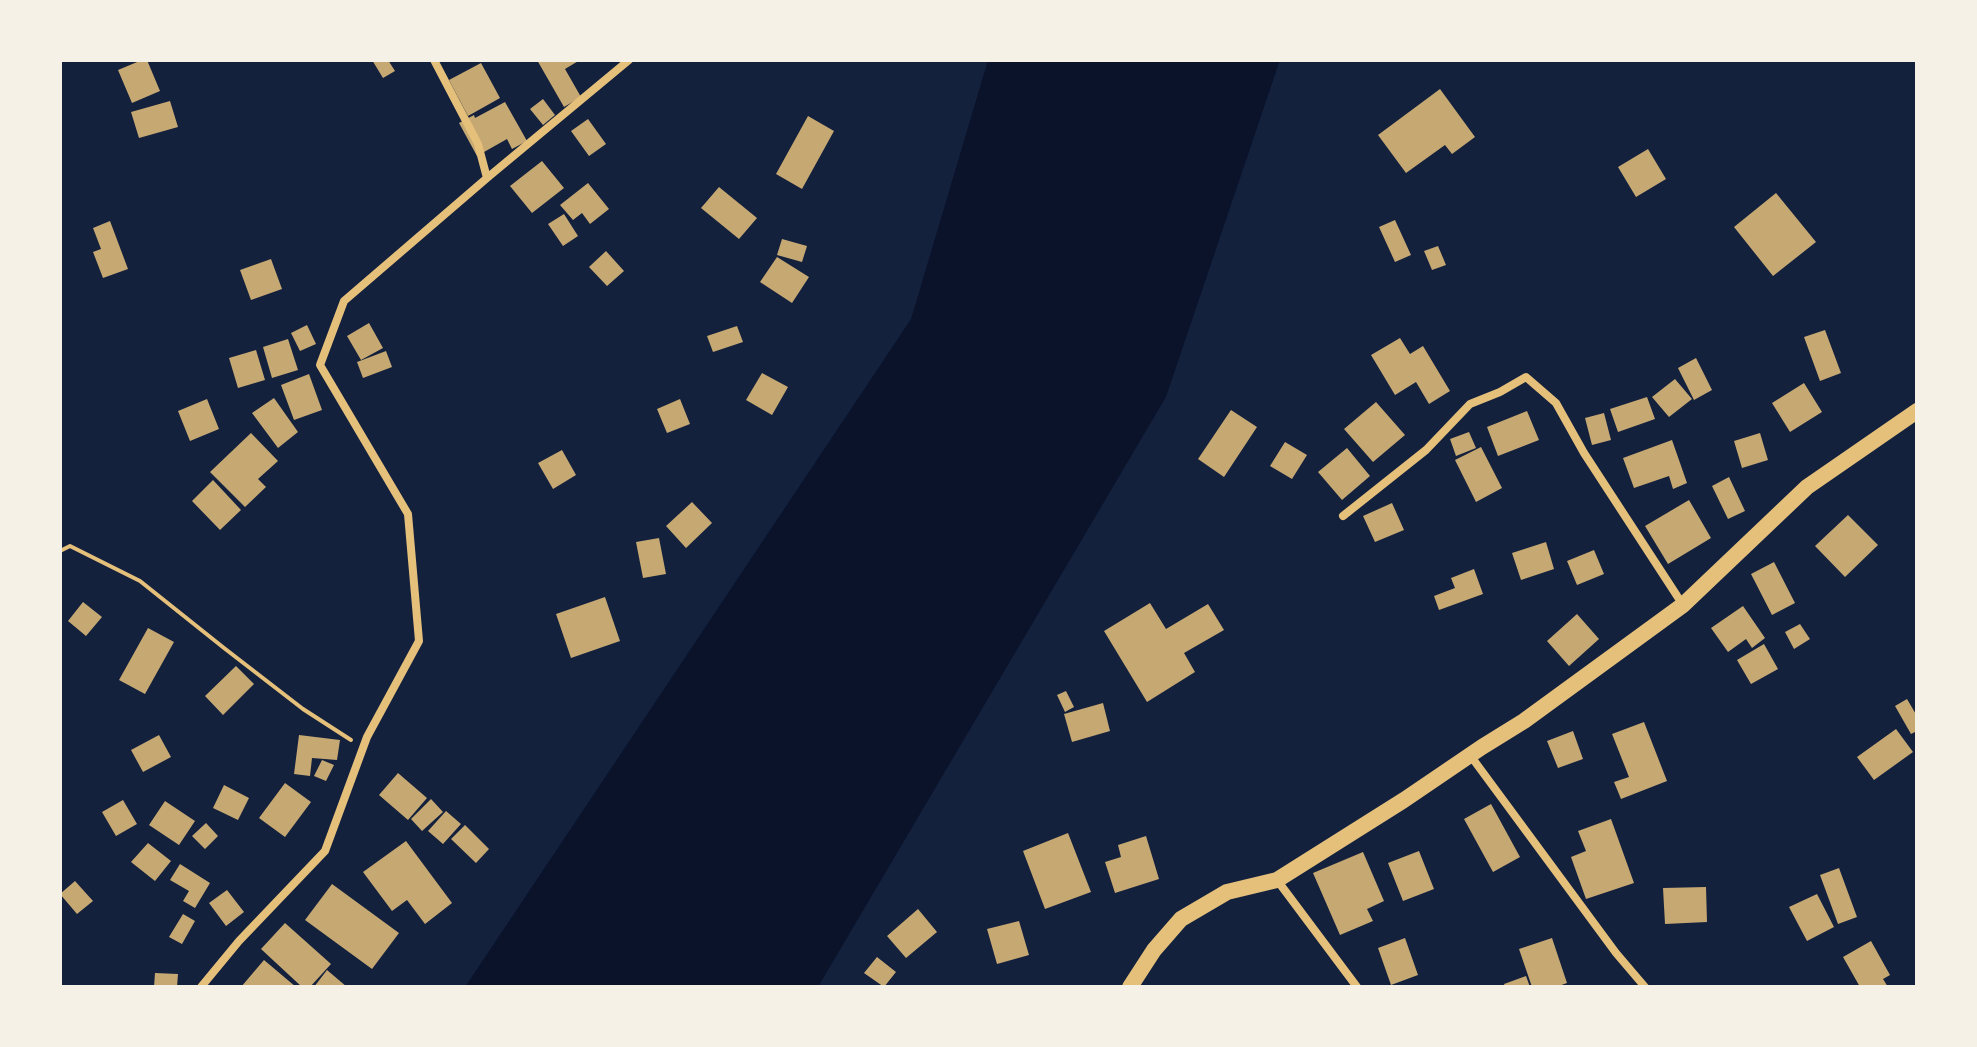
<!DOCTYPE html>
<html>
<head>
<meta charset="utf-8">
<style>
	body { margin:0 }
	#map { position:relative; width:1977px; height:1047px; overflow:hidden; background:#14213d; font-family:"Golos Text",sans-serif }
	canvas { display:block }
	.frame { position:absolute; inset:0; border:62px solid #f6f1e7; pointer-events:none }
</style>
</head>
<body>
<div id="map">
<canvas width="1977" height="1047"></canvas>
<div class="frame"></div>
</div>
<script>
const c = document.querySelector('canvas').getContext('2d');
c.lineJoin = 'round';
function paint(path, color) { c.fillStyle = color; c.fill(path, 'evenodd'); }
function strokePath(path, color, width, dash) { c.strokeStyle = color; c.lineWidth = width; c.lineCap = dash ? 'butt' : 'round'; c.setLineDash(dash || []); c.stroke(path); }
paint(new Path2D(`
	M988,60H1280L1166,397L818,987H465L911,319Z`), '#0b132b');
paint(new Path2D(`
	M142,60H147L160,91L132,103L118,70Z
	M372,60H388L395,71L383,78Z
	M537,60H580L565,69L581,97L564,107Z
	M481,63L500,98L468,116L449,80Z
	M1440,89L1475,137L1452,154L1445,145L1406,173L1378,135Z
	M543,99L555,115L543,125L530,109Z
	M170,101L178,127L139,138L131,112Z
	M505,102L527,141L512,149L507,139L477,156L459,123L474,115L475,118Z
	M808,116L834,131L802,189L776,174Z
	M588,119L606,144L589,156L571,131Z
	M1648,149L1666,179L1636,197L1618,167Z
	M542,161L564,188L532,213L510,186Z
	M588,183L609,209L590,224L582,213L573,220L560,205Z
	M719,187L757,218L739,239L701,208Z
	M1776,193L1816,242L1773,276L1734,227Z
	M564,214L578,236L563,246L548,224Z
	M1395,220L1411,255L1395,262L1379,227Z
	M110,221L128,269L103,278L93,252L101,249L93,228Z
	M782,239L807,246L802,262L777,255Z
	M1438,246L1446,265L1432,270L1424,251Z
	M606,251L624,271L607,286L589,267Z
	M777,257L809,277L792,303L760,282Z
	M271,259L282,289L251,300L240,270Z
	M369,323L383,348L361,360L347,336Z
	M307,325L316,344L300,351L291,333Z
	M737,326L743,342L713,352L707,336Z
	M1825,330L1841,373L1820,381L1804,337Z
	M1400,338L1410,354L1423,346L1450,391L1429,404L1416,382L1395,395L1371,355Z
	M288,339L298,370L272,378L263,347Z
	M256,350L265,380L238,388L229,358Z
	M386,351L392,367L363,378L357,362Z
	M1696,358L1712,390L1694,400L1678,368Z
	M762,373L788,387L772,415L746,400Z
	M309,374L322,410L294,420L281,385Z
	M1675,379L1692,399L1669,417L1652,397Z
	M1804,383L1822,412L1790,432L1772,403Z
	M1647,397L1655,419L1618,432L1610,409Z
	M274,398L298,432L278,448L252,413Z
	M207,399L219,429L190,441L178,411Z
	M680,399L690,424L667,433L657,409Z
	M1376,402L1405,435L1373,462L1344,429Z
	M1231,410L1257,427L1224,477L1198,459Z
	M1527,411L1539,440L1498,456L1487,427Z
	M1604,413L1611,440L1592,445L1585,418Z
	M1469,432L1476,448L1456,456L1450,439Z
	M251,433L278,461L258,479L266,487L245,507L210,472Z
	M1760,433L1768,460L1742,468L1734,441Z
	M1672,440L1687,483L1673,489L1669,476L1634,488L1623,458Z
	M1285,442L1307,455L1292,479L1270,466Z
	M1481,447L1502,488L1476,502L1455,460Z
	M1347,448L1370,476L1342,500L1318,472Z
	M562,450L576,475L553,489L538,463Z
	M1729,477L1745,511L1728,519L1712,486Z
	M213,480L241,510L220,530L192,501Z
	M1689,500L1711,538L1668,564L1645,526Z
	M692,502L712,523L686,548L666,526Z
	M1392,503L1404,530L1375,542L1363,516Z
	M1848,515L1878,545L1845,577L1815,546Z
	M659,538L666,574L643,578L636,542Z
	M1546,542L1554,569L1521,580L1512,553Z
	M1594,550L1604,574L1577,585L1567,561Z
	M1774,562L1795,603L1772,615L1751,574Z
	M1474,569L1483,594L1439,610L1434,596L1455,588L1451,578Z
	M605,597L620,641L571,658L556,614Z
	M83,602L102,617L86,636L68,621Z
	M1150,603L1166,629L1208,604L1224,630L1184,653L1195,672L1147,702L1104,631Z
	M1743,606L1765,638L1752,648L1746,639L1728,652L1711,628Z
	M1577,614L1599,639L1569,666L1547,641Z
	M1800,624L1810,639L1794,649L1785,632Z
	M148,628L174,642L145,694L119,680Z
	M1764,644L1778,669L1751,684L1737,660Z
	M236,666L254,684L223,715L205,696Z
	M1066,691L1074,707L1065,712L1057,695Z
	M1907,699L1917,716V731L1911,734L1895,706Z
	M1103,703L1110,731L1072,742L1064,714Z
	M1644,722L1667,781L1621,799L1614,782L1629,777L1612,734Z
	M1896,729L1913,752L1874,780L1857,757Z
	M1573,731L1583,759L1558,768L1547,741Z
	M159,735L171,757L143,772L131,750Z
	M299,735L340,740L337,760L312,758L310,776L294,774Z
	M322,760L334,765L326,781L314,776Z
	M398,773L427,798L408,820L379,795Z
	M285,783L311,802L285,837L259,818Z
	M224,785L249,798L238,820L213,808Z
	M431,799L443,812L422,831L411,819Z
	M123,800L137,824L116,836L102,812Z
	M165,801L195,821L179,845L149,825Z
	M1491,804L1520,857L1493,872L1464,819Z
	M446,811L461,824L443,844L428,831Z
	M1611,819L1634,883L1586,899L1571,857L1586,851L1578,831Z
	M206,823L218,836L205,849L192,836Z
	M465,825L489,849L476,863L451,839Z
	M1068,833L1091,892L1045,909L1023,851Z
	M1146,836L1159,879L1115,893L1105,862L1121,857L1118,845Z
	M406,841L452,903L425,924L407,900L392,911L363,872Z
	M148,843L171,861L155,881L131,862Z
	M1419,851L1434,889L1403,901L1388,863Z
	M1363,852L1384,901L1367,909L1373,921L1340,935L1313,873Z
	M180,864L210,883L195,908L183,901L189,891L170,880Z
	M1839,868L1857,917L1838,924L1820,875Z
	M75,881L93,901L77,914L60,894Z
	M332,884L399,933L372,969L305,920Z
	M1706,887L1707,922L1665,924L1663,888Z
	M227,890L244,912L226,926L209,903Z
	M1817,894L1834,927L1807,941L1789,907Z
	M918,909L937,932L906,958L887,936Z
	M183,914L195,921L182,944L169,937Z
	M1019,921L1029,955L997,964L987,929Z
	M285,923L331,964L310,987H302L261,949Z
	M1405,938L1418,975L1391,985L1378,948Z
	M1552,938L1567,983L1556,987H1532L1519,949Z
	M1871,941L1890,975L1883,979L1888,987H1860L1843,957Z
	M877,957L896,972L884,987L864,973Z
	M264,960L296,987H241Z
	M327,970L347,987H314Z
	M155,973L178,974L177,987H154Z
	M1526,976L1530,987H1505L1504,984Z`), '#c6a872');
strokePath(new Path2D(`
	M60,551L70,546L140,581L224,648L303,709L351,740`), '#e5c07b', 4);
strokePath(new Path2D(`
	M487,178L629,60
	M1343,516L1426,450L1470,404L1500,392L1526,377L1556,403L1584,453L1683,605
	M1470,755L1616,953L1645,987
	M1277,880L1357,987
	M201,987L239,941L325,851L367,737L419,641L408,514L320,365L344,301L487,178L478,144L434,60`), '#e5c07b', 8);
strokePath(new Path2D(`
	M1130,987L1154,950L1181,919L1227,892L1277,880L1404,800L1482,747L1524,721L1683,605L1807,487L1917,411`), '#e5c07b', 16);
</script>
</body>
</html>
